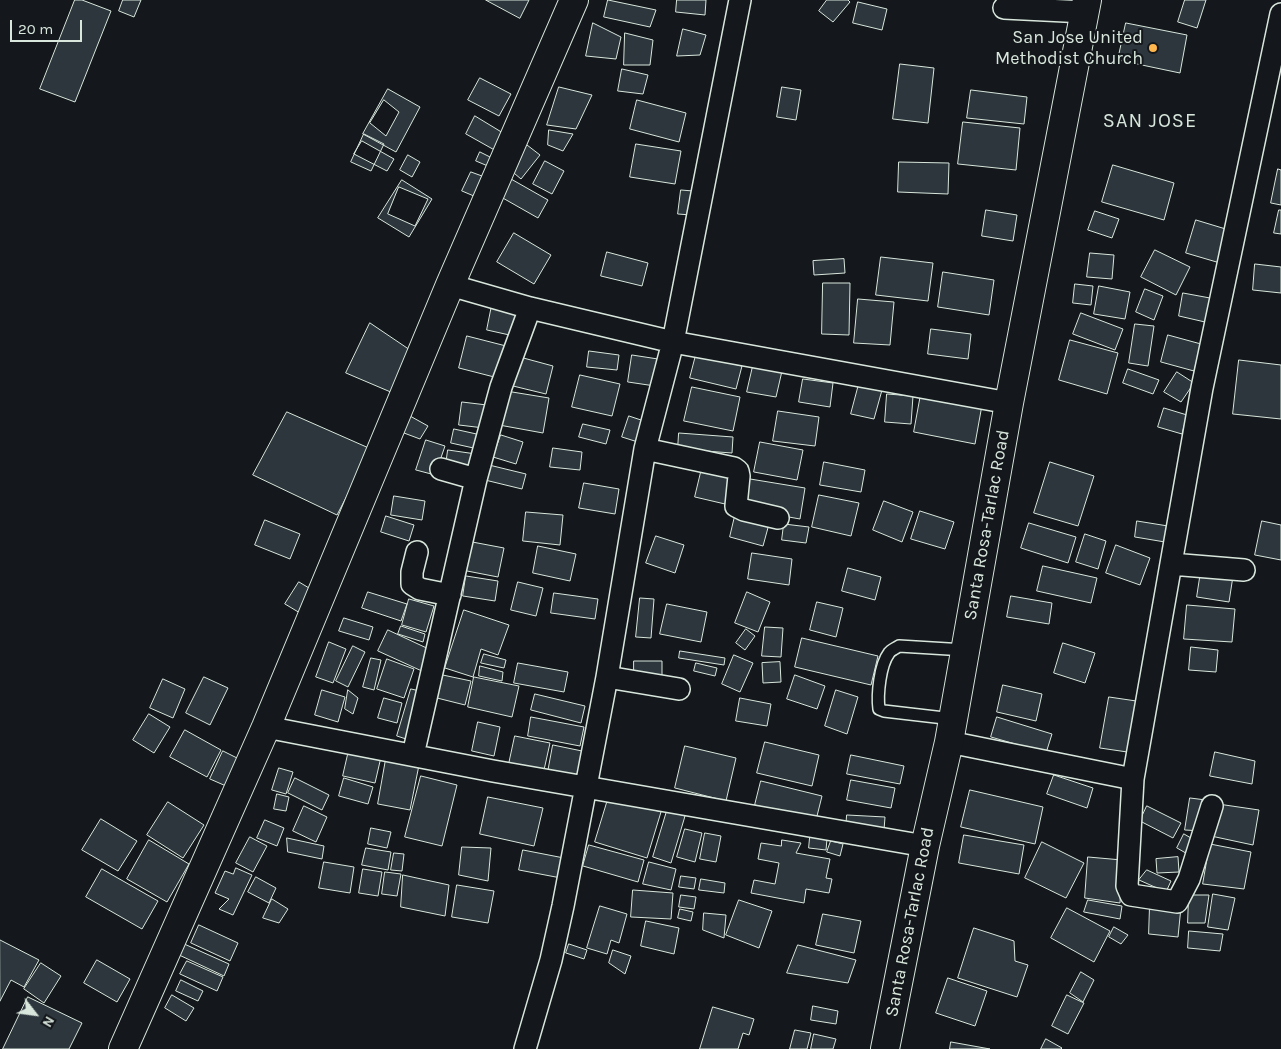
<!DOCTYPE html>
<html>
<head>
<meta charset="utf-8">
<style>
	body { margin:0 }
	#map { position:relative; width:1281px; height:1049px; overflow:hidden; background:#14181c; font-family:Karla,sans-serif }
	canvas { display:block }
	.north { position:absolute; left:10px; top:989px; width:50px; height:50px; -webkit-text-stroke:4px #14181c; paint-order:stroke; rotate:120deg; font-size:14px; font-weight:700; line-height:20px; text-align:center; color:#d8e6dc }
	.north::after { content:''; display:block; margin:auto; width:18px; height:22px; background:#d8e6dc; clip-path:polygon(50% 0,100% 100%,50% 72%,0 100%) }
	.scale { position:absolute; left:10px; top:20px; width:72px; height:22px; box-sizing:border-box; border:2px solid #d8e6dc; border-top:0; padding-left:6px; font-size:15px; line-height:18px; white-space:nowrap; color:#d8e6dc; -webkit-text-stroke:4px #14181c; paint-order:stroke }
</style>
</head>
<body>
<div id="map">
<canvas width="1281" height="1049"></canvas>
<div class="north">N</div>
<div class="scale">20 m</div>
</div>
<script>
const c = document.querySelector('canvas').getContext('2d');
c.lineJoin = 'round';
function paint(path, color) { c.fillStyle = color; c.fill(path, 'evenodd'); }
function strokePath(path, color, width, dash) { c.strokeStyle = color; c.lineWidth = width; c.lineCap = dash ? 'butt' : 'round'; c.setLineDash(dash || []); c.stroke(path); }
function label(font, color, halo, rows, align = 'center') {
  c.font = font + ' Karla,sans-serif'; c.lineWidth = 4; c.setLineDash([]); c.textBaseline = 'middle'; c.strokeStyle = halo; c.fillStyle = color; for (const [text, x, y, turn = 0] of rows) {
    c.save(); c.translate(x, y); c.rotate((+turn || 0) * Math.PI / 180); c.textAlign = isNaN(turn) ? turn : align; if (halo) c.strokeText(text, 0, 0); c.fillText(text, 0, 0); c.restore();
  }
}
const building = new Path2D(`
	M75,0H82L111,11L75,102L40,89Z
	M123,0H141L134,17L119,11Z
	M486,0H529L520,18Z
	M608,0L656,10L650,27L604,17Z
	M677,0H706L705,15L676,12Z
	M827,0H848L850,2L833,22L819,11Z
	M1185,0H1206L1197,28L1178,22Z
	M858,2L887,9L882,30L853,23Z
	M593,23L621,37L616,59L586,56Z
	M1126,23L1187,35L1180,73L1118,60Z
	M683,29L706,35L700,55L677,56Z
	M625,33L653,40L650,65H624Z
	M900,64L934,68L928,123L893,119Z
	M622,69L648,75L643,94L618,91Z
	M480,78L511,94L499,116L468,100Z
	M559,87L592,95L576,129L547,125Z
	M782,87L801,90L796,120L777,117Z
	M388,89L420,107L396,152L363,134Z
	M971,90L1027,97L1024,124L967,118Z
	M384,100L399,112L386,136L370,123Z
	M637,100L686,113L679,142L630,129Z
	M475,116L508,136L498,152L466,134Z
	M963,122L1020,128L1016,170L958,164Z
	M549,130L573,134L563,151L548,145Z
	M364,134L384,144L371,171L351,162Z
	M362,141L394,159L387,171L354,154Z
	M636,144L681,151L675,184L630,177Z
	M527,145L540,155L521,179L508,168Z
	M480,152L500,162L495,169L476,161Z
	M408,155L420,162L412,177L400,170Z
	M545,161L564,171L552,194L533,184Z
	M899,162L949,163L948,194L898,192Z
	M1113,165L1174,183L1164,220L1102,202Z
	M1278,169L1281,170V205L1271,203Z
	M471,172L493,180L481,199L462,191Z
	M511,179L548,200L538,218L501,197Z
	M402,180L432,199L409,237L378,218Z
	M399,187L428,199L415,226L388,214Z
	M681,190L693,191L691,215L678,214Z
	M986,210L1017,215L1013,241L982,236Z
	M1279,210H1281V234L1274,233Z
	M1095,211L1119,219L1112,238L1088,230Z
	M1196,220L1229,230L1220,263L1186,253Z
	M514,233L551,255L534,284L497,262Z
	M1155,250L1190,267L1176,295L1141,277Z
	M607,252L648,263L642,286L601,276Z
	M1090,253L1114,255L1112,279L1087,277Z
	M881,257L933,263L928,301L876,295Z
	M844,259L845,273L814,275L813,261Z
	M1255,264L1281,267V293L1253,290Z
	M943,272L994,280L989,315L938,307Z
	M823,283H850L849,335L822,334Z
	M1075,284L1093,286L1091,305L1073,303Z
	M1099,286L1130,292L1125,319L1094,314Z
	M1145,289L1163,296L1154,320L1136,312Z
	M1183,293L1210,298L1205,322L1179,316Z
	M858,299L894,302L890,345L854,343Z
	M492,305L520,311L514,336L487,330Z
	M1081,313L1123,329L1115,350L1073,334Z
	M370,323L413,352L393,393L346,373Z
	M1135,324L1154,326L1148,366L1129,363Z
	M931,329L971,334L968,359L928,354Z
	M1168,335L1201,344L1194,371L1161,362Z
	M467,336L510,347L502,379L459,368Z
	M1070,340L1118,353L1107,394L1059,380Z
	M589,351L619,355L617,370L587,367Z
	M632,355L658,359L655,386L628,382Z
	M696,355L742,366L736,389L690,378Z
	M516,356L553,366L546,394L509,385Z
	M1239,360L1281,365V419L1233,414Z
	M753,366L782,371L776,397L747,392Z
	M1128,369L1159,380L1153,394L1123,383Z
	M1177,372L1194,383L1181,402L1164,392Z
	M580,375L620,384L612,416L572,407Z
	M803,379L833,383L830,407L799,402Z
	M859,384L882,390L874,419L851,414Z
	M692,387L740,397L733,431L684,421Z
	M506,391L549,398L543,433L499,425Z
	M887,394L913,396L911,424L885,422Z
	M921,394L982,405L975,444L914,432Z
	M462,402L487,405L484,428L459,425Z
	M1164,408L1187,415L1182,434L1158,427Z
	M778,411L819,417L815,446L773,441Z
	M287,412L371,449L337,515L253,475Z
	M410,416L428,426L420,439L404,433Z
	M629,416L647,422L641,443L622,437Z
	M583,424L610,430L606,444L579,437Z
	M454,429L481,435L478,449L451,443Z
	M679,433L733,437L732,453L678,449Z
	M501,435L523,442L516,464L493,457Z
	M426,440L445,446L435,475L416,470Z
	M760,442L803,450L797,480L754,472Z
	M553,448L582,452L580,470L550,467Z
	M448,450L476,454L473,475L445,472Z
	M824,462L865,470L861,492L820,485Z
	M1050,462L1094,476L1078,526L1034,513Z
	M489,465L526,474L522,489L485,480Z
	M702,468L732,476L725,504L695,497Z
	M744,478L805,488L800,519L739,508Z
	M584,483L619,489L615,514L579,508Z
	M819,495L859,503L851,536L812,527Z
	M394,496L425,501L422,520L391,515Z
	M884,501L913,512L902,542L873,530Z
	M920,511L954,522L945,549L911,539Z
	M526,512L563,515L560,545L523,541Z
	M386,516L414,525L409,541L381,532Z
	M735,516L769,524L763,546L730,537Z
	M265,520L300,534L290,559L255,545Z
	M1137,521L1168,526L1165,542L1135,537Z
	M1262,521L1281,525V560L1255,555Z
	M1029,523L1076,537L1068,563L1021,548Z
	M784,524L809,527L806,543L782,540Z
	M1085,534L1106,541L1098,569L1076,562Z
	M656,536L684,545L675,573L646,563Z
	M467,541L504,548L498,577L462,570Z
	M1116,545L1150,558L1140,585L1106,573Z
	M538,546L576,554L570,581L533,573Z
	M752,553L792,559L789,585L748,579Z
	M1043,566L1097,578L1091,603L1037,591Z
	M848,568L881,577L875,600L842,591Z
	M1201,571L1233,576L1229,602L1197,597Z
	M466,576L498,581L495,601L463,596Z
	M299,582L314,591L300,613L285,604Z
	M518,582L543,588L536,616L511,610Z
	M368,592L407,604L401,621L362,608Z
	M747,592L770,602L758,632L735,623Z
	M554,593L598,599L595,619L551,613Z
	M1011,596L1052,603L1049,624L1007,617Z
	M640,598L654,599L651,638L636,637Z
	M409,599L434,606L426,632L402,625Z
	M817,602L843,608L836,637L810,630Z
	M667,604L707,612L701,642L660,634Z
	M1187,605L1235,609L1232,642L1184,639Z
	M464,610L509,625L498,655L481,649L473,677L445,668Z
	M344,618L373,627L369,640L339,631Z
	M401,626L425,634L423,642L398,634Z
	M765,627L783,628L781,657L762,656Z
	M746,629L755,636L745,650L736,643Z
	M388,630L433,651L424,672L378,651Z
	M802,638L878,656L871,685L795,667Z
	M329,642L346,649L333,683L316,677Z
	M1063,643L1095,653L1085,683L1054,673Z
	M353,646L365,652L348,687L336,681Z
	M1191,647L1218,650L1216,672L1189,670Z
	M680,651L725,658L724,665L679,658Z
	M484,654L506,660L504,668L481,663Z
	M734,655L753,663L740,692L722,684Z
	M371,658L381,660L374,690L363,687Z
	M387,659L414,669L404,698L377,689Z
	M634,661H662V675H634Z
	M780,662L781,682L763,683L762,663Z
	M518,663L568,672L564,692L514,683Z
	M696,663L717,668L715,676L694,671Z
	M480,666L503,672L502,681L479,676Z
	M438,674L471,681L465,705L433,697Z
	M795,675L825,686L817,709L787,699Z
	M204,677L228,688L210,725L186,713Z
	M474,677L519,686L512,717L468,707Z
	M163,679L185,689L173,718L150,708Z
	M1003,685L1042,694L1036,721L997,712Z
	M411,689L420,691L406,739L397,736Z
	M322,690L345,697L338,722L315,715Z
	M348,690L358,698L353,714L345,709Z
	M836,690L858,697L847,734L825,726Z
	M535,694L585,706L581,723L531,710Z
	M1109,697L1150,703L1141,754L1100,748Z
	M384,698L402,703L397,723L378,718Z
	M740,698L771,704L767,726L736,721Z
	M149,714L170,727L154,753L133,740Z
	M531,717L584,727L580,746L528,736Z
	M997,717L1052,734L1046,753L991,737Z
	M478,722L500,727L494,756L472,751Z
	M185,730L221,750L207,777L170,757Z
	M515,736L550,743L544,770L509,764Z
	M765,742L819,755L812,786L757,773Z
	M553,745L582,751L577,778L548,772Z
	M685,746L736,758L726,801L675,788Z
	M349,750L381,757L375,783L343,776Z
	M223,751L239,759L226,786L210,779Z
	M1215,752L1255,761L1252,784L1210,776Z
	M851,755L904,766L900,784L847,774Z
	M386,759L419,765L410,810L378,804Z
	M279,768L293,772L286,794L272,790Z
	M1054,775L1093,788L1087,808L1047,794Z
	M421,776L457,785L442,846L405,837Z
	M295,778L329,795L322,810L288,793Z
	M344,778L373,787L368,804L339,796Z
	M851,780L895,788L891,808L847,800Z
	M761,781L822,796L816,820L755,805Z
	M970,790L1043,807L1035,844L961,827Z
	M277,794L289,797L286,811L274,809Z
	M609,796L661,812L647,858L595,842Z
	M488,797L543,808L534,846L480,834Z
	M1190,798L1206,800L1203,831L1185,830Z
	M168,802L204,825L183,858L147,835Z
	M1218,804L1259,810L1253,845L1211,836Z
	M304,806L327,817L316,842L293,831Z
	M1147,806L1181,823L1173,838L1140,821Z
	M667,811L685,816L671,863L653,857Z
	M847,815L885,817L884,830L846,829Z
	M101,819L137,841L118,871L82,850Z
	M265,820L284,828L277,846L257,838Z
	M371,828L391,832L387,848L368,844Z
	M685,829L702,833L695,862L677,857Z
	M705,833L721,836L716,862L700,859Z
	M1184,834L1198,842L1191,856L1177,848Z
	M964,835L1024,845L1019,874L959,863Z
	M250,837L267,846L253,872L236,863Z
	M810,837L827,839L826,850L809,848Z
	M287,838L324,846L322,859L288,852Z
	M149,840L189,864L167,902L127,879Z
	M782,840L801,843L796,853L830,859L826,878L832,879L829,893L806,889L804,903L751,893L754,880L775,884L779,863L758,859L761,843L781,846Z
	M831,841L843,844L840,856L827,852Z
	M1042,842L1084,863L1066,898L1025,878Z
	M1210,844L1251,852L1244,889L1203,884Z
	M589,845L644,860L638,882L583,866Z
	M462,847L491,848L488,881L459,875Z
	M366,848L391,852L388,870L362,865Z
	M523,850L564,858L561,878L519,870Z
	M394,853L404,854L402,871L391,870Z
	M1088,857L1122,860L1120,903L1085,898Z
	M1178,857L1179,872L1157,873L1156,859Z
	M324,862L354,867L350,893L319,888Z
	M649,862L676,869L671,890L643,884Z
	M236,868L252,875L233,915L219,909L229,899L215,893L225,871L233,874Z
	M102,869L158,901L142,929L86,897Z
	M363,869L382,872L378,896L359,893Z
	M1147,870L1171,881L1166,892L1139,880Z
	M385,872L401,874L397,896L382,894Z
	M403,875L449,885L445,916L401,907Z
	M681,876L696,878L694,889L679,887Z
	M256,877L276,888L269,903L248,892Z
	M701,879L725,883L724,893L699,890Z
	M457,885L494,891L488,923L452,917Z
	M633,890L673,893L671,919L631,917Z
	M1213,894L1235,898L1228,930L1208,927Z
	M681,895L696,897L694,909L679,907Z
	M1189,895H1209L1205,923H1188Z
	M272,899L288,909L279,923L263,918Z
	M739,900L772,911L759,948L726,935Z
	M1088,900L1122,906L1120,919L1084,912Z
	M1150,904L1181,907L1178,937L1149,934Z
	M600,906L627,914L619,943L611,940L607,954L587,948Z
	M1067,908L1110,931L1094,962L1051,938Z
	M680,909L693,912L691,921L678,918Z
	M704,913L726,915L724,938L703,930Z
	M823,914L861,921L854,953L816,945Z
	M646,921L679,928L674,954L641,946Z
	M199,925L238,943L230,961L191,943Z
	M1114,927L1128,935L1121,944L1109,937Z
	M974,928L1014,941L1015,961L1028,965L1017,997L958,978Z
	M1189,931L1223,934L1220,951L1188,948Z
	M0,940L39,960L24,987L11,980L0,1001Z
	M182,943L229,964L224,976L177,954Z
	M569,944L587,950L584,959L566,953Z
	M798,945L856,960L848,983L787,973Z
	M613,950L631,956L625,974L609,963Z
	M97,960L130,979L117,1002L84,983Z
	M187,961L223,977L217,991L180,974Z
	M41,963L61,976L44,1003L24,989Z
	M1081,972L1094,980L1083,1002L1070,993Z
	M948,978L987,991L975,1026L936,1013Z
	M181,980L203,991L198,1001L176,991Z
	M172,995L194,1008L186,1021L165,1008Z
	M1067,995L1084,1003L1068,1034L1052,1026Z
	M28,997L82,1023L69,1049H3Z
	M813,1006L838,1011L836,1024L811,1020Z
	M713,1007L754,1019L749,1035L743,1033L738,1049H700Z
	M795,1030L811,1033L807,1049H790Z
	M814,1034L836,1039L833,1049H811Z
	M1046,1039L1062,1048L1061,1049H1041Z
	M951,1042L990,1049H950Z`);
paint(building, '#2c363c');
strokePath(building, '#d8e6dc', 1);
const service = new Path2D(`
	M953,719L884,711L879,709C877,694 880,665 889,653C891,650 896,648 899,646L965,650`);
const minor = new Path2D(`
	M1004,8L1085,12
	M450,285L530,308L673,342L1009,403
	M645,449L734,468L738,471L739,476L736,506L744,510L778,518
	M441,469L476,479
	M417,552L412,572V584L420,589L450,595
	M1171,564L1244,570
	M607,677L679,689
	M266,727L493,771L925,846
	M949,742L1133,779L1202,388L1281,14
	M413,755L476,479L501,387L530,308
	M1133,779L1127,886L1131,895L1177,902L1189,879L1212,806
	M525,1049L551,960L563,906L607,677L645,449L673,342L740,0`);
const tertiary = new Path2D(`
	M123,1049L266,727L450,285L574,0`);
const trunk = new Path2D(`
	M885,1049L925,846L949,742L1009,403L1087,0`);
strokePath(service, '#d8e6dc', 14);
strokePath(minor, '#d8e6dc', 24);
strokePath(tertiary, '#d8e6dc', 30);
strokePath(trunk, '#d8e6dc', 30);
strokePath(service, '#14181c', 11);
strokePath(minor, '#14181c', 21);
strokePath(tertiary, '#14181c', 28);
strokePath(trunk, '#14181c', 28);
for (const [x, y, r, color] of [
	[1153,48,5,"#ffb74d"]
]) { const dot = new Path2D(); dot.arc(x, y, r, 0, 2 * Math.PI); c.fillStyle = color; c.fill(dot); strokePath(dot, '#14181c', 2); }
label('18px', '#d8e6dc', '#14181c', [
	["San Jose United",1143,38],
	["Methodist Church",1143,59]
], 'right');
label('18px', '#d8e6dc', '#14181c', [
	["Santa Rosa-Tarlac Road",987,525,-80],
	["Santa Rosa-Tarlac Road",910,922,-79]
]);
c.letterSpacing = '1px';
label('20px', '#d8e6dc', '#14181c', [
	["SAN JOSE",1150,121]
]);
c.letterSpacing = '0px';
</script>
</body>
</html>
